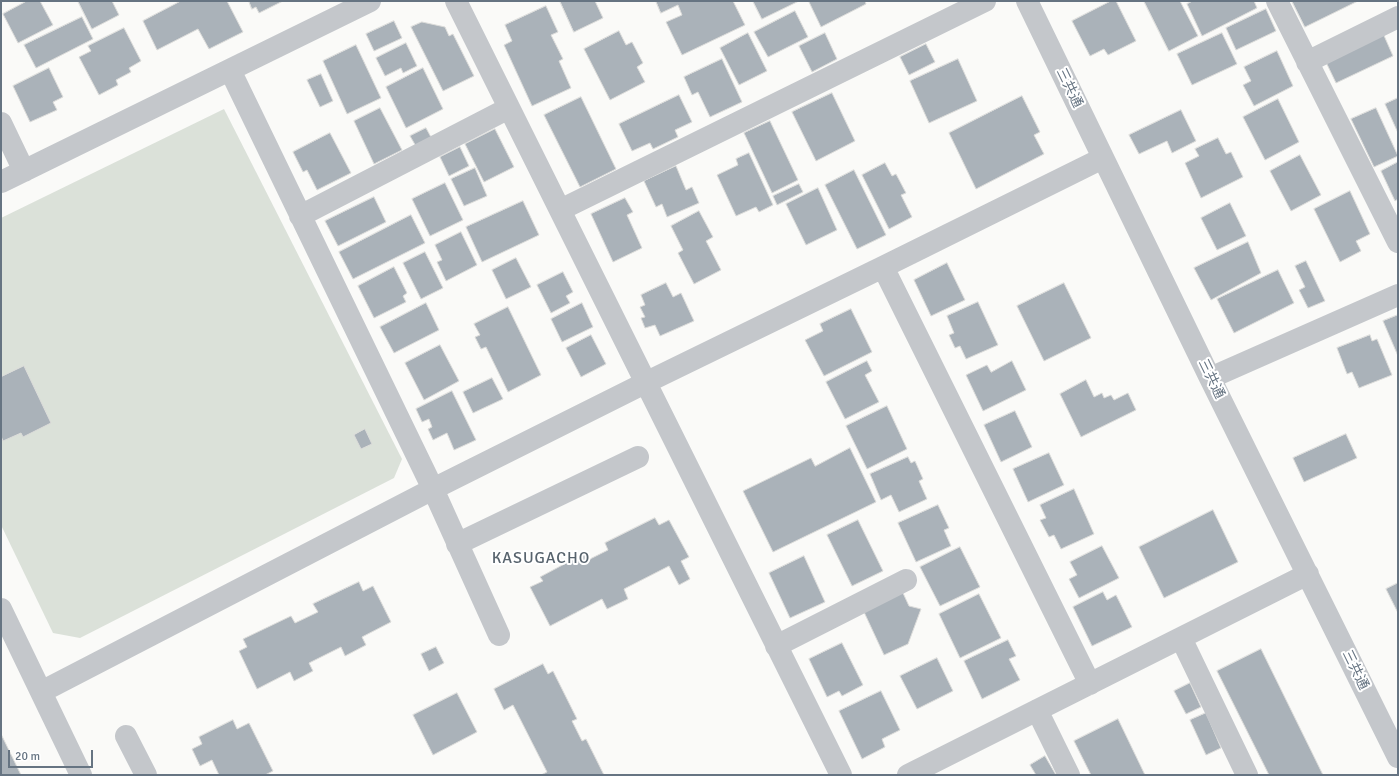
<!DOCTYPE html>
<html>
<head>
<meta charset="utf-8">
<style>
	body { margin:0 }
	#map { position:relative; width:1399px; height:776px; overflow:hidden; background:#fafaf8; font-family:Signika,sans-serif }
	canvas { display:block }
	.frame { position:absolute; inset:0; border:2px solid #667482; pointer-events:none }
	.scale { position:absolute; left:8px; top:750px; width:85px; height:18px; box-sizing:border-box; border:2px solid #667482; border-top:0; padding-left:5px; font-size:12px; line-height:14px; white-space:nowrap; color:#667482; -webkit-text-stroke:3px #fff; paint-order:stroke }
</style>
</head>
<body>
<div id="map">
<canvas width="1399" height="776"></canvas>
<div class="frame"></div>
<div class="scale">20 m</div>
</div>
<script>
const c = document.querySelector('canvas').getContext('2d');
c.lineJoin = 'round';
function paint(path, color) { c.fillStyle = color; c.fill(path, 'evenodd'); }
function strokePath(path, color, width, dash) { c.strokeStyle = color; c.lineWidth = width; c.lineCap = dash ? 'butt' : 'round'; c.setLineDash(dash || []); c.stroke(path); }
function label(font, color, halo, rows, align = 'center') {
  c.font = font + ' Signika,"Noto Sans JP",sans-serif'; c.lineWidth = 4; c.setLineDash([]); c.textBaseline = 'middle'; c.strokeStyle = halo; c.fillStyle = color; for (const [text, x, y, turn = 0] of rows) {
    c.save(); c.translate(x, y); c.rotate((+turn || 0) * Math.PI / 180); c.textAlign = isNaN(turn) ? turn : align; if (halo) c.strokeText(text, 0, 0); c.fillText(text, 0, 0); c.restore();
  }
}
paint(new Path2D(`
	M224,109L402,459L394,478L80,638L53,633L1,525V218Z`), '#dbe1d9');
const building = new Path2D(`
	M27,1H40L53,25L18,43L3,14Z
	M78,1H112L119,15L92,29Z
	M181,1H227L243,32L209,49L198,29L157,50L143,21Z
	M249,1H283L259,13L256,7L252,9Z
	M560,1H595L603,18L574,32Z
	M656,1H733L745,25L682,55L666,22L682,15L678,5L661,13Z
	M753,1H799L762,19Z
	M810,1H865L866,4L821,27L809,2Z
	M1111,1H1116L1136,41L1108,55L1104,49L1090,56L1072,21Z
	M1144,1H1180L1198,36L1169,51Z
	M1193,1H1254L1257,8L1202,36L1187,4Z
	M1292,1H1358L1305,27Z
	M546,6L558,32L551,35L563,59L559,61L571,88L532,106L504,45L512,41L505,25Z
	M1266,9L1276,31L1236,50L1226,28Z
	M795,11L808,37L768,57L754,32Z
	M82,17L93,39L36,68L24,45Z
	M394,21L402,38L374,51L366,34Z
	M422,22L445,27L449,36L453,34L474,76L443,91L411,27Z
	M124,28L141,61L129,68L131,72L116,80L118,85L99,95L79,57L91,51L88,46Z
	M619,31L626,45L632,42L643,63L637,67L645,82L610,100L584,49Z
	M1382,31L1393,56L1336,83L1324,58Z
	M748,33L767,71L739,85L720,48Z
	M825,33L837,59L812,72L799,46Z
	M1222,33L1237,64L1192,85L1177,54Z
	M406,43L417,66L403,73L401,68L385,76L376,58Z
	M926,44L935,62L909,75L900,57Z
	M356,45L381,98L347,114L323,61Z
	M1277,51L1293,86L1254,106L1243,85L1251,81L1244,67Z
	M722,59L742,102L710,117L698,92L692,95L684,77Z
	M958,59L977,101L929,123L910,81Z
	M49,68L63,97L53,102L57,110L30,122L13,86Z
	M423,68L443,109L406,128L386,87Z
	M321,74L333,101L320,107L307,80Z
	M832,93L855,141L816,161L792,112Z
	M679,95L692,122L675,130L678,137L653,149L650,143L632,151L619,124Z
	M1022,96L1040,132L1034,135L1044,154L976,189L949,133Z
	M581,97L616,169L580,187L544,115Z
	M1398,98V133L1385,104Z
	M1278,99L1299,142L1265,160L1243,117Z
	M380,108L402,150L374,164L354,121Z
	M1376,108L1398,156L1374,167L1351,119Z
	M1181,110L1196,141L1172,153L1167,141L1139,154L1129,135Z
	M770,121L798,180L772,193L744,133Z
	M426,128L432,139L417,148L410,136Z
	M495,129L514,167L484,182L465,144Z
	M330,133L351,173L317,190L307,170L303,172L293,152Z
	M1218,138L1226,154L1231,152L1243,177L1201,198L1185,163L1199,156L1195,149Z
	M460,147L469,166L449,176L440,157Z
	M749,153L773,205L759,212L756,207L736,216L717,175L738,165L736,159Z
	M1300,155L1321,195L1291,211L1270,171Z
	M1398,162V199L1395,201L1381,171Z
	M885,163L892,176L896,174L906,193L901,195L912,217L889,229L862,175Z
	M676,166L686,190L692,187L699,203L667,217L662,204L656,207L644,181Z
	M475,168L487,196L464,206L451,179Z
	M854,170L886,235L857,249L825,185Z
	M445,183L463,220L430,236L412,199Z
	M799,184L803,192L777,205L773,196Z
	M818,188L837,230L806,245L786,204Z
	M1350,191L1370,234L1356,241L1361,251L1340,262L1314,209Z
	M374,197L386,222L338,246L325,221Z
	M625,198L633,212L627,215L642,248L613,262L591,214Z
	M523,201L539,235L482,262L466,227Z
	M1230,203L1246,236L1217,250L1201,218Z
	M699,211L713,237L706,241L721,270L694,284L678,253L683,250L671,226Z
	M411,215L425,243L353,279L339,252Z
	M461,232L477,265L446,281L437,262L442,260L435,245Z
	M1248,242L1261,273L1211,300L1194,268Z
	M425,252L443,288L421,299L403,263Z
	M516,258L531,287L506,299L492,270Z
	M1306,261L1325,301L1308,308L1299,290L1305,287L1295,266Z
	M947,263L965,300L931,316L914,280Z
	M394,267L407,293L403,296L406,302L374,318L358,286Z
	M1278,270L1294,303L1234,333L1217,299Z
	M563,272L573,292L566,296L570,303L551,313L537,285Z
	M666,283L673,297L681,293L694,321L660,336L655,325L645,328L641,318L645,317L640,307L645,305L641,295Z
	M1064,283L1091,338L1044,361L1017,306Z
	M978,302L998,345L966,359L960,346L955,348L949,335L954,333L947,316Z
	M426,303L439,330L394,353L380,327Z
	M582,303L593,327L562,342L551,319Z
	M508,307L541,375L508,392L486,347L481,349L475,337L480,335L474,324Z
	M851,309L872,352L824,376L805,340L823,331L820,324Z
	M1398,315V356L1383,321Z
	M591,335L606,364L581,377L566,348Z
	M1370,335L1372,341L1377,339L1392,375L1359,388L1352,372L1347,374L1337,348Z
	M440,345L459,381L424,400L405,363Z
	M867,361L872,371L865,375L879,402L845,419L826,382Z
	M1012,361L1026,390L983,411L966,375L987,365L991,372Z
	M24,366L51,423L23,437L21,433L3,441L1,436V377Z
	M492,378L503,399L473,413L463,392Z
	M1086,380L1094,397L1102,393L1104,398L1111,395L1114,400L1128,393L1136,410L1081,437L1060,394Z
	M452,391L476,440L454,450L447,433L433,440L428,429L432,427L429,419L422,422L416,409Z
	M887,406L907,449L867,469L846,426Z
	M1015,411L1032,447L1001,462L984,425Z
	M365,429L372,444L361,449L354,435Z
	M1346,434L1357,458L1304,482L1293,458Z
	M850,448L876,502L773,552L743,491L811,458L815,466Z
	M1049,453L1064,485L1028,502L1013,469Z
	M908,457L911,463L915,461L923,479L919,481L927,499L899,512L891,495L881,500L870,474Z
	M1074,489L1094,534L1061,549L1054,535L1049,537L1040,520L1046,518L1040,505Z
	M938,505L949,528L944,530L951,546L916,562L898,523Z
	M1213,510L1238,562L1164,598L1139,547Z
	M655,518L659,525L669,520L689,557L681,561L690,579L679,585L669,566L624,589L628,599L607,609L602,599L550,626L530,587L543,581L540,577L585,553L588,560L608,550L605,543Z
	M858,520L883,571L852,586L827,535Z
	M1102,546L1119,578L1079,598L1069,579L1077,575L1070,562Z
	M960,547L980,587L940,606L920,567Z
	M804,556L825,602L790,618L769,573Z
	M359,582L363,591L373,586L391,622L362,637L366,645L345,656L341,647L309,663L313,671L294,681L290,672L257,689L239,651L247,647L243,639L291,616L295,623L318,612L313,604Z
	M1398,583V613L1386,589Z
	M1103,592L1107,600L1116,595L1132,627L1092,646L1073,607Z
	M903,593L909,606L921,609L908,644L884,655L864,612Z
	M979,594L1001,638L960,658L939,614Z
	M1008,640L1016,656L1009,659L1020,680L982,699L964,661Z
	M842,643L863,685L842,696L839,691L827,697L809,659Z
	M436,647L444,663L429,671L421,654Z
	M1261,649L1323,775H1269L1217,671Z
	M937,658L953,691L917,709L900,676Z
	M543,664L548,674L553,671L577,719L572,721L582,741L586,739L604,775H541L547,772L513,705L504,710L494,689Z
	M1190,683L1201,707L1186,714L1174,691Z
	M881,691L900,730L882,739L885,747L862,759L839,711Z
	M457,693L477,732L433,755L413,715Z
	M1206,713L1221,748L1206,755L1190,720Z
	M1118,719L1145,775H1091L1074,741Z
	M233,720L237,729L249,723L273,771L265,775H219L212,760L200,766L192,749L202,744L199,737Z
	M1,734L21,775H1Z
	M1045,756L1056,775H1036L1030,765Z`);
paint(building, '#aab2b9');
strokePath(building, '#dcdcda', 1);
strokePath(new Path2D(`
	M456,1L841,775
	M1027,1L1210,378L1398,757
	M1277,1L1398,242
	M1307,62L1398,17
	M230,70L433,489L499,635
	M1,123L24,171
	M1,182L370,1
	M560,210L985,1
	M300,216L509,108
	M883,267L1090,684
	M1210,378L1398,295
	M457,544L638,457
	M1,609L81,775
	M1181,638L1247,775
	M776,646L906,580
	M41,692L433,489L645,383L883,267L1103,158
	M1037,710L1069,775
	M126,736L146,775
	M908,775L1308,574`), '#c4c7cb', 22);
label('14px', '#667482', '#fff', [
	["三共通",1069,88,64],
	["三共通",1211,379,64],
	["三共通",1355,670,64]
]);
c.letterSpacing = '1px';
label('16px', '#57636d', '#fff', [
	["KASUGACHO",541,559]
]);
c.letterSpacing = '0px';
</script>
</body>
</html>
